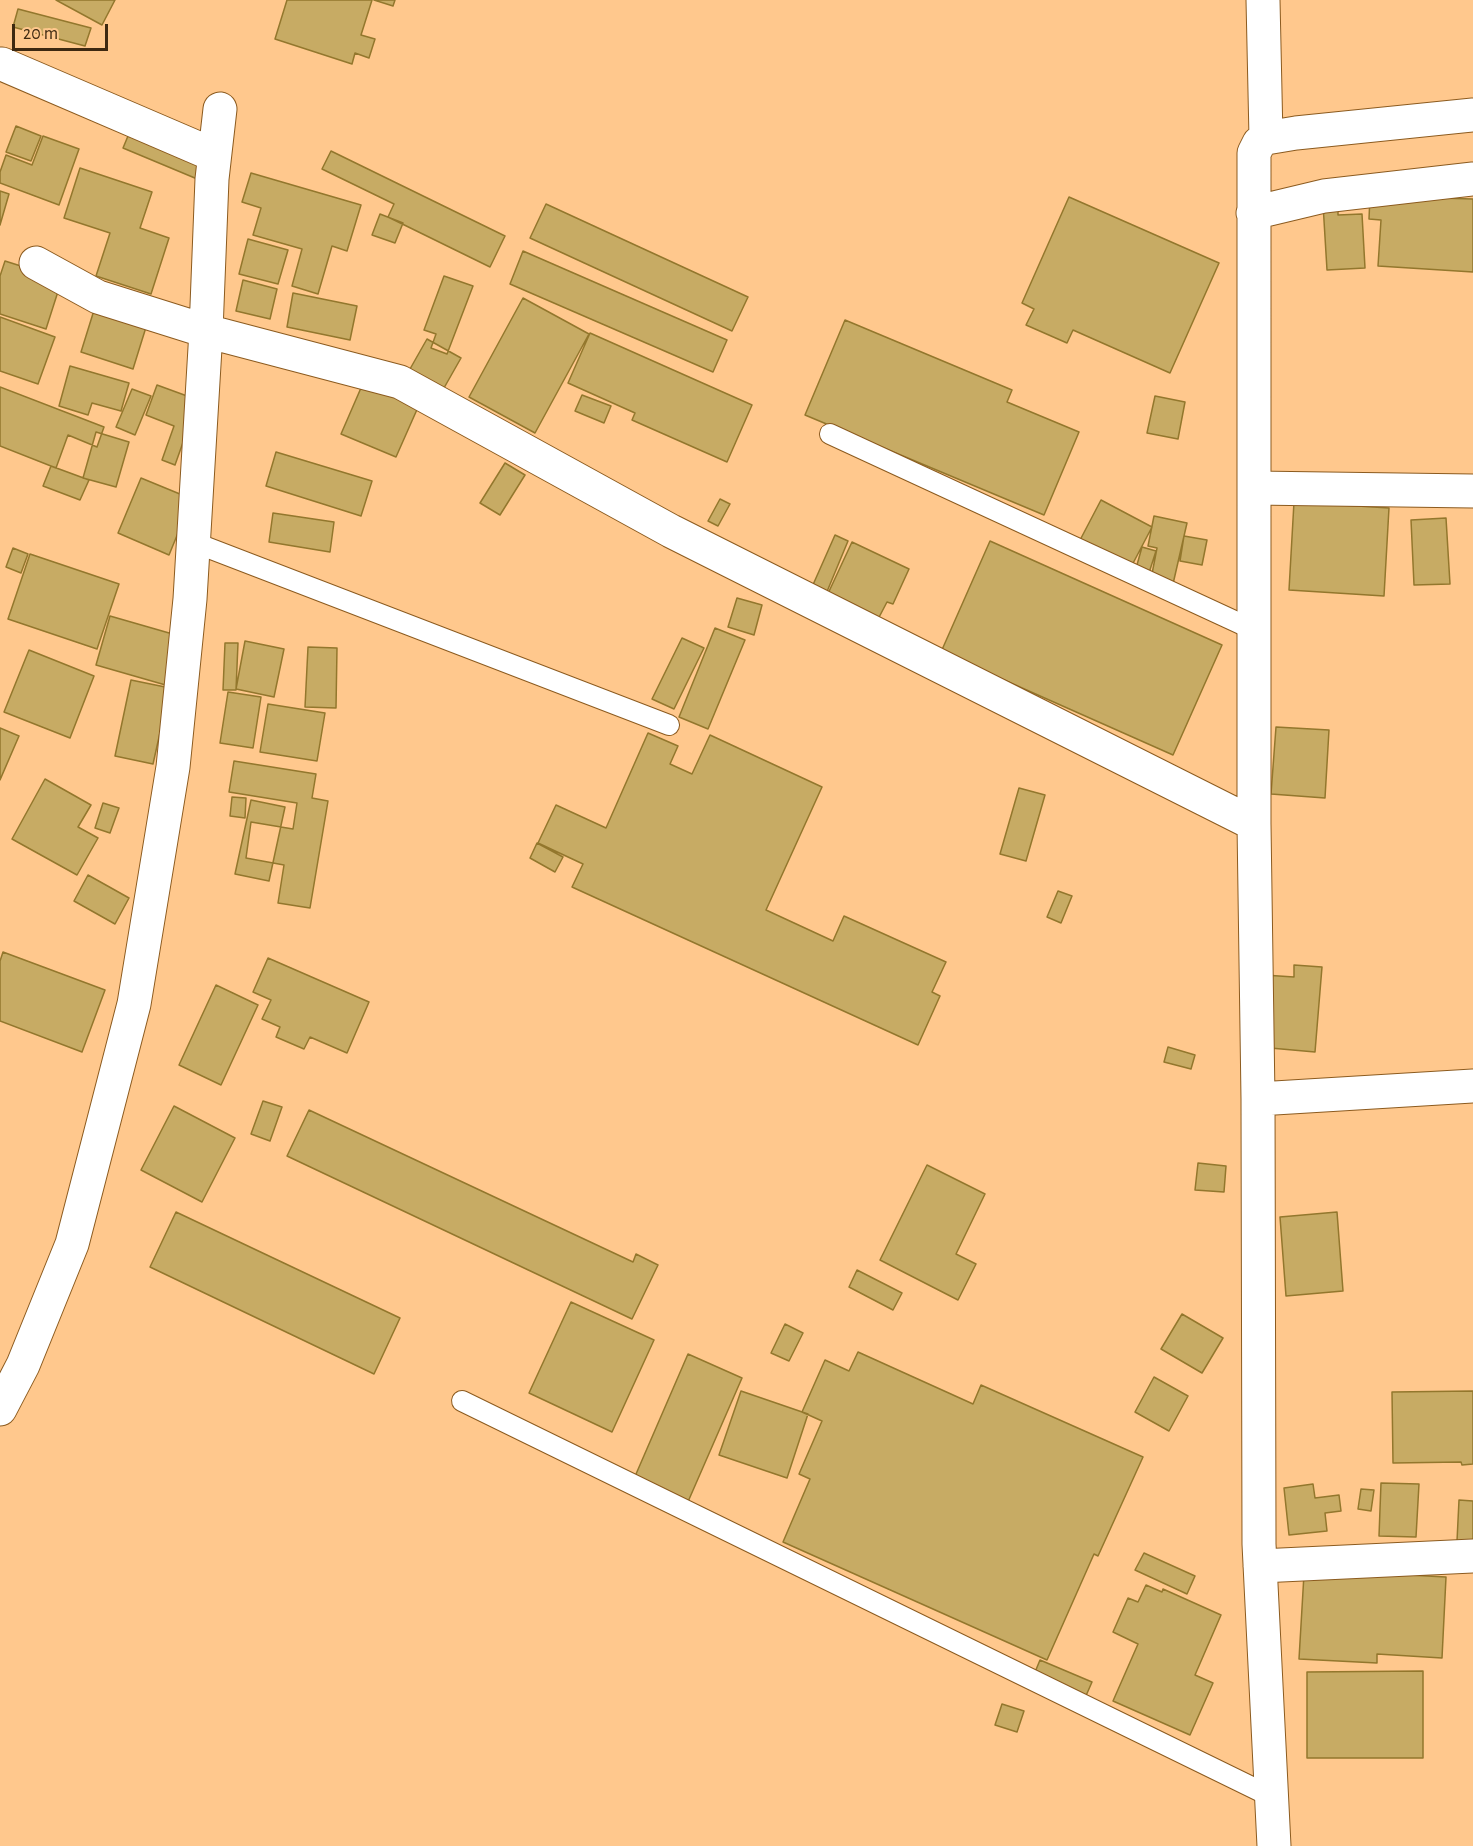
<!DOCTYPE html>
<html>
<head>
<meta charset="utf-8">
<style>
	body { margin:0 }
	#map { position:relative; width:1473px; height:1846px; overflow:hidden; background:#ffc88d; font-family:"Alegreya Sans",sans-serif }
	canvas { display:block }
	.scale { position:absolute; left:12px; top:24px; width:96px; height:27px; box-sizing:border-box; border:3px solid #3e2911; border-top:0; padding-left:8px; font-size:18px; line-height:21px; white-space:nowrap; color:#3e2911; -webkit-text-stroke:4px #ffc88d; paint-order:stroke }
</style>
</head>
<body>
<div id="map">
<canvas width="1473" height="1846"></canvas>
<div class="scale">20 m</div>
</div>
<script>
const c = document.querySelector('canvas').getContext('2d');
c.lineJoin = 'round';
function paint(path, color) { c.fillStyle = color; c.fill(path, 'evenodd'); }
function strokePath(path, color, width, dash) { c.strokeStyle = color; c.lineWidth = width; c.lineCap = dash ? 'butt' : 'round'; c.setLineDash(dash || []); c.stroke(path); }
const building = new Path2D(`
	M56,0H115L102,25Z
	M287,0H372L361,35L375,39L369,58L355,53L352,64L275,39Z
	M374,0H395L393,6Z
	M18,9L91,28L85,46L13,27Z
	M133,124L212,157L202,181L123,148Z
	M16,126L41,136L31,161L6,152Z
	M43,136L79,149L59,205L0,183V172L6,155L32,165Z
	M331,151L505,236L490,267L388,217L394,204L322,169Z
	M80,168L152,192L140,228L169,238L151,294L96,276L110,233L64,218Z
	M251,173L361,205L347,251L332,246L318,294L292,286L302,249L253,235L261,208L242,202Z
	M0,191L9,194L0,225Z
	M1370,196L1473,199V272L1378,266L1381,220L1369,219Z
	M1069,197L1219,263L1170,373L1073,330L1067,343L1026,325L1034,309L1022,303Z
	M1338,203V215L1362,214L1365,268L1327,270L1323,204Z
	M546,204L748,297L732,331L530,238Z
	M380,214L403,223L395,243L372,235Z
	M248,239L288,250L278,284L239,274Z
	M523,251L727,340L713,372L510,284Z
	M5,261L62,279L46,329L0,314V276Z
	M444,276L473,286L447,354L431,348L436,334L424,330Z
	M243,280L277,289L270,319L236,311Z
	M293,293L357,306L350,340L287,327Z
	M523,298L589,334L535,433L469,397Z
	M95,307L147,324L133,369L81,352Z
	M0,317L55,337L38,384L0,371Z
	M845,320L1012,390L1007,402L1079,432L1044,515L805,415Z
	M590,333L752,405L727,462L632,420L635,413L568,383Z
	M427,339L461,358L440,395L406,376Z
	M70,366L129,383L121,411L92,403L88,415L59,406Z
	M364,381L419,405L396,457L341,434Z
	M157,385L198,400L175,465L162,460L174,426L146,415Z
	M0,387L104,427L97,447L68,435L56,468L0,446Z
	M132,389L151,396L135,435L116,427Z
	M582,395L611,406L604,423L575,411Z
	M1155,396L1185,402L1178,439L1147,433Z
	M96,432L129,442L116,487L83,478Z
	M276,452L372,481L361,516L266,486Z
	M505,463L525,475L500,515L480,503Z
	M51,466L89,480L80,500L43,486Z
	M141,478L192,499L169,555L118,533Z
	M720,499L730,504L718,526L708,521Z
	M1101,500L1152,527L1130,569L1079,542Z
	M1294,502L1389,508L1384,596L1289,590Z
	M273,513L334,522L330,552L269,542Z
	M1154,516L1187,523L1173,584L1151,579L1157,548L1148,546Z
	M1446,518L1450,584L1414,585L1411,520Z
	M835,535L848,541L826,594L812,587Z
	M1184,536L1207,540L1202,565L1180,561Z
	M990,541L1222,645L1173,755L941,652Z
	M852,542L909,569L893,604L887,602L876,623L825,600Z
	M1142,547L1156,551L1148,576L1135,572Z
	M13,548L28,554L21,573L6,567Z
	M30,554L119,584L97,649L8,619Z
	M737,598L762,605L754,635L728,627Z
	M110,616L183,637L169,686L96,665Z
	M715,628L745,640L708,729L679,717Z
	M682,638L704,648L674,709L652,699Z
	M245,641L284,649L274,697L236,689Z
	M225,643H238L236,690H223Z
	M308,647L337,648L336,708L305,707Z
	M29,650L94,676L70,738L4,712Z
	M131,680L170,688L153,764L115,756Z
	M228,692L261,697L253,748L220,743Z
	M268,704L325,713L317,761L260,752Z
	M1276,727L1329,730L1325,798L1271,794Z
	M0,728L19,736L0,780Z
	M648,733L678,746L670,764L692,774L710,735L822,787L766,910L833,941L844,916L946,962L932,992L940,996L918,1045L572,887L583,864L538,843L556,805L606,828Z
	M234,761L316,774L312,798L328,801L310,908L278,903L284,865L246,858L251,822L293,829L297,803L229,792Z
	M45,779L91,805L78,827L98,838L77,875L12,839Z
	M1019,788L1045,795L1026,861L1000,854Z
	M232,797L246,798L245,818L230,816Z
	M251,800L285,807L269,881L235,874Z
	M103,803L119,808L110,833L95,828Z
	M537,843L563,857L555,872L530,858Z
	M88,875L129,898L115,924L74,901Z
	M1058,891L1072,896L1061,923L1047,917Z
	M3,952L105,990L82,1052L0,1021V961Z
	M268,958L369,1002L347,1053L310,1037L304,1049L276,1037L280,1027L262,1019L271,1000L253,992Z
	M1294,965L1322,967L1315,1052L1259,1047L1264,975L1294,977Z
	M216,985L258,1005L221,1085L179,1065Z
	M1168,1047L1195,1055L1191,1069L1164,1062Z
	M263,1101L282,1107L270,1141L251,1134Z
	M174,1106L235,1138L202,1202L141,1170Z
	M309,1110L633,1262L636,1254L658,1265L632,1319L287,1156Z
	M1198,1163L1226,1166L1224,1192L1195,1190Z
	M927,1165L985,1194L956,1254L976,1264L958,1300L880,1260Z
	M176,1212L400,1318L374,1374L150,1267Z
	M1337,1212L1343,1291L1286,1296L1280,1217Z
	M857,1270L902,1293L893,1310L849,1287Z
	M571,1302L654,1340L612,1432L529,1393Z
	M1182,1314L1223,1338L1202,1373L1161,1349Z
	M785,1324L803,1333L789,1361L771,1353Z
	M858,1352L973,1404L981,1385L1143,1457L1098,1556L1094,1554L1047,1660L783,1542L810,1479L799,1474L822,1421L802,1412L825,1360L849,1371Z
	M688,1354L742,1378L687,1504L633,1481Z
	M1154,1377L1188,1396L1169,1431L1135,1412Z
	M741,1391L808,1414L787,1478L719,1455Z
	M1473,1391V1464L1462,1465L1461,1462L1393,1463L1392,1392Z
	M1381,1483L1419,1484L1416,1537L1379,1536Z
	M1313,1484L1315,1498L1339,1495L1341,1511L1325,1513L1327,1531L1289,1535L1284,1488Z
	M1361,1489L1374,1490L1371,1511L1358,1509Z
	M1459,1500L1473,1501V1542L1457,1541Z
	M1144,1553L1195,1576L1187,1594L1135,1570Z
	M1352,1572L1446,1577L1442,1658L1377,1654V1663L1299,1659L1304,1574Z
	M1146,1585L1162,1592L1163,1589L1221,1615L1195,1675L1213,1683L1190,1735L1113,1701L1138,1644L1113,1632L1128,1598L1138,1602Z
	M1040,1660L1092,1682L1085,1698L1033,1677Z
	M1423,1671V1758H1307V1672Z
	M1002,1704L1024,1711L1017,1732L995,1725Z`);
paint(building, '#c7ab64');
strokePath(building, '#93772d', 1.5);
const service = new Path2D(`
	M830,434L1254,630
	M193,542L669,725
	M462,1401L1272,1797`);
const minor = new Path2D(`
	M1263,0L1266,138
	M2,64L214,155
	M1253,213L1324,196L1473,179
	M36,263L98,297L206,331L400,382L671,531L1254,824
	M1254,488L1473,491
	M1258,1099L1254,824V153L1259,143L1266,138L1296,133L1473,115
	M0,1409L23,1365L72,1244L134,1004L173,767L190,599L206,331L212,179L220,109
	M1260,1566L1473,1556
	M1274,1846L1259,1544L1258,1099L1473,1086`);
strokePath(service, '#8c5b1f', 22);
strokePath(minor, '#8c5b1f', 35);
strokePath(service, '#fff', 20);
strokePath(minor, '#fff', 33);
</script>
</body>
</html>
